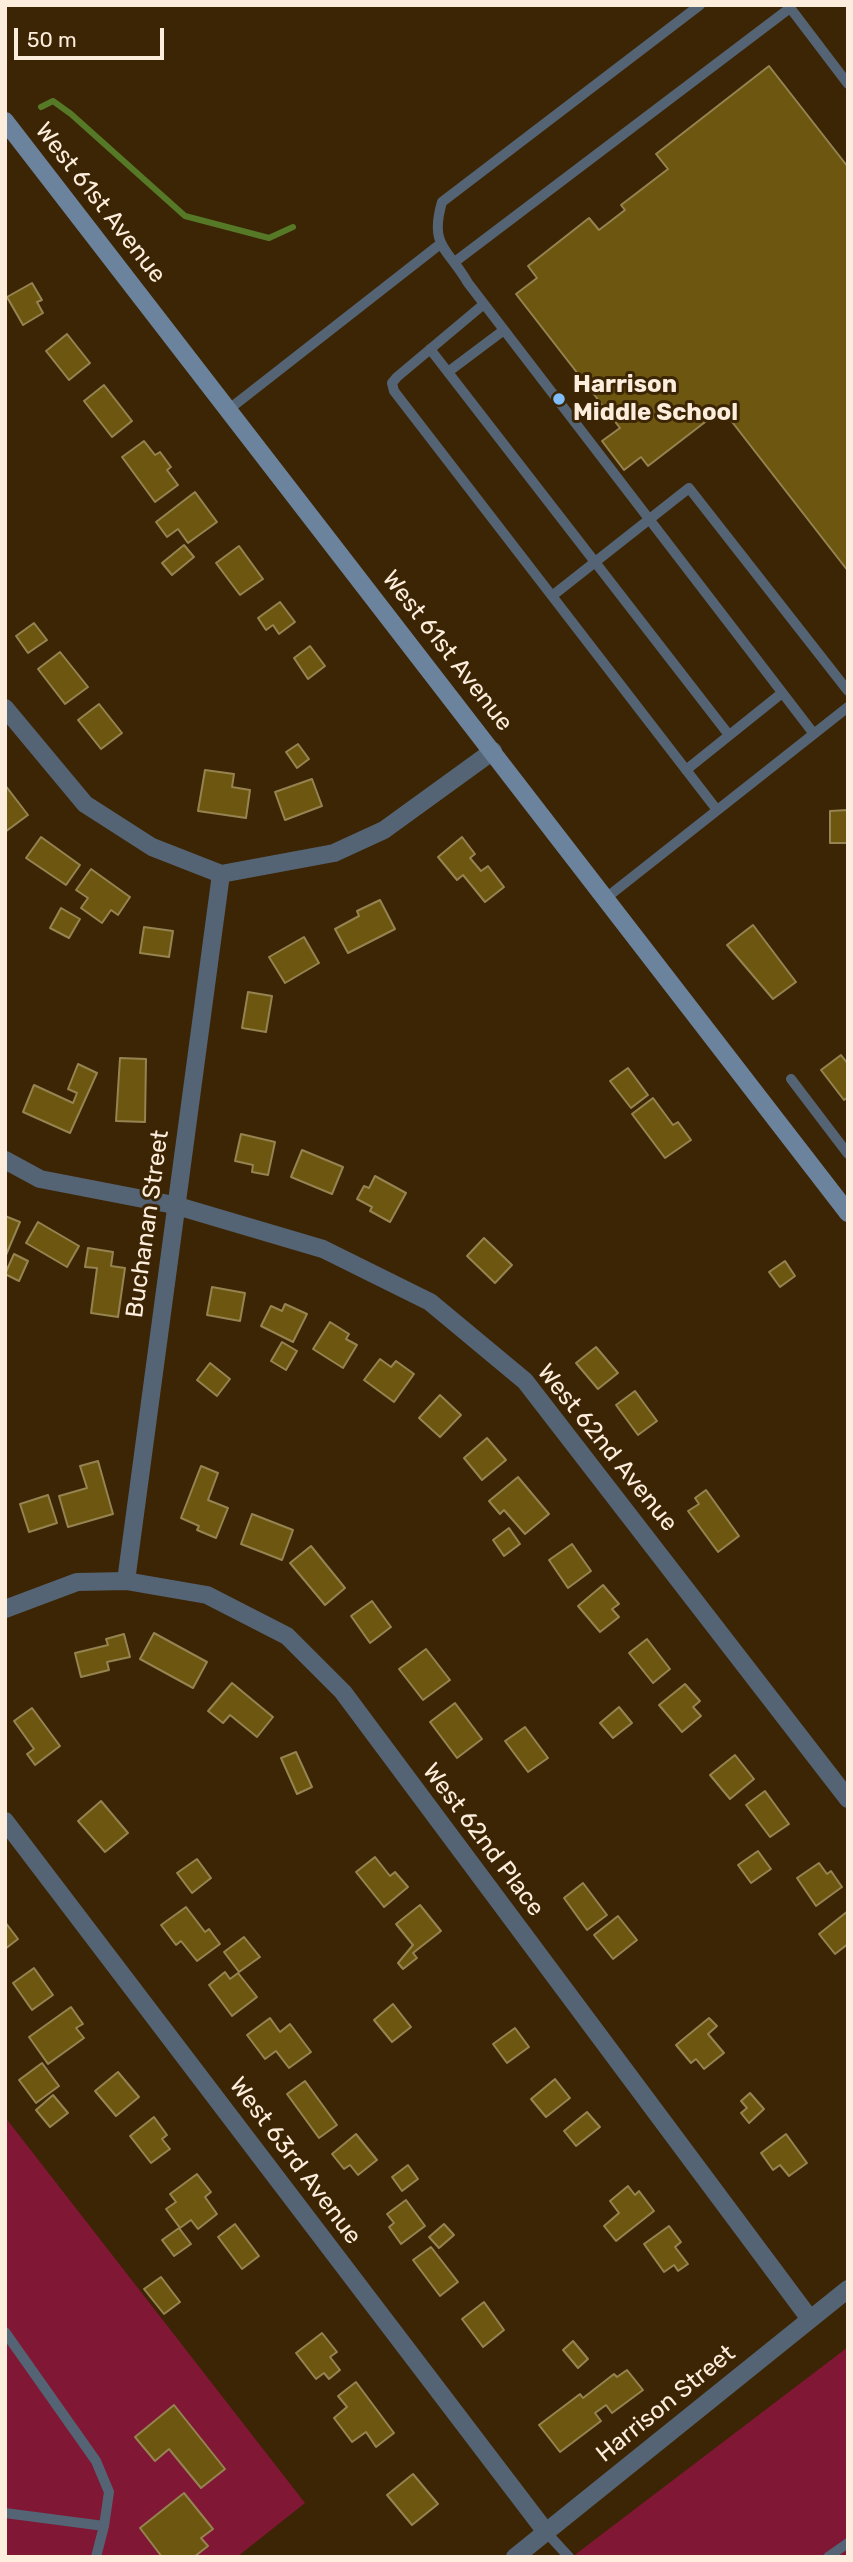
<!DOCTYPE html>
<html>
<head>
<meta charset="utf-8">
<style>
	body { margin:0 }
	#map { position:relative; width:853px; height:2562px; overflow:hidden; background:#3c2504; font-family:Rubik,sans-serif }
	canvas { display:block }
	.frame { position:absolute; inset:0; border:7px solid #fdeddc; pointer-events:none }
	.scale { position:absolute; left:14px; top:28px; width:150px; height:32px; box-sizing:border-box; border:4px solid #fdeddc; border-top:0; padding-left:9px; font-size:21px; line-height:24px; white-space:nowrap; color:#fdeddc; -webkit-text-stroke:5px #3c2504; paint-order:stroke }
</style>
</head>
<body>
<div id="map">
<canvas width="853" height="2562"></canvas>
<div class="frame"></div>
<div class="scale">50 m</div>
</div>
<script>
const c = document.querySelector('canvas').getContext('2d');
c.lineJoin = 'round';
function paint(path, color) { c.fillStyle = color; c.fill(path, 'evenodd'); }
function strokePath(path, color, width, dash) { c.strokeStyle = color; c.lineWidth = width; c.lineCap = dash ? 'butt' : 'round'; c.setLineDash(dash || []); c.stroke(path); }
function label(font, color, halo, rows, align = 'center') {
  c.font = font + ' Rubik,sans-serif'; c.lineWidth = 6; c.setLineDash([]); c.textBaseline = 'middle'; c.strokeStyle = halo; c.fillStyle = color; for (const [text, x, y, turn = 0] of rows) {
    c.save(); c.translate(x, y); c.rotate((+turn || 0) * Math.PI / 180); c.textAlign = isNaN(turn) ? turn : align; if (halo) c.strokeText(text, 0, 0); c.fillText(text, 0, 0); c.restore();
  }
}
paint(new Path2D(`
	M5,2117L305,2503L237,2557H5Z
	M848,2347V2557H572Z`), '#801735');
strokePath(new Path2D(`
	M41,107L53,101L71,114L185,216L269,238L293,227`), '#557927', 6);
const building = new Path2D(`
	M769,66L848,167V571L722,409L648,466L641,457L624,470L602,441L620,428L516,294L537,278L528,266L589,218L599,230L625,210L621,205L668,169L656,154Z
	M32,283L42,300L37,302L43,313L23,325L7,297Z
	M67,334L90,363L69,380L46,351Z
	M104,385L132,421L112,437L84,401Z
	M144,441L155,455L160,452L171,467L167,470L178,485L155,502L122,457Z
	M195,492L217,522L188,543L178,529L167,537L156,522Z
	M184,545L194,557L172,575L162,563Z
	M239,546L263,579L240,595L216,563Z
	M280,602L295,622L279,634L273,625L266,630L258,618Z
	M34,623L47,640L28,653L16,636Z
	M310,646L325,666L308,679L294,658Z
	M60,652L88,687L65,704L38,669Z
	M99,704L122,733L101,749L78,720Z
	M298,744L309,759L297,768L286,752Z
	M205,770L234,774L232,787L250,790L246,818L198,811Z
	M312,779L322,806L285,820L275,792Z
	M5,785L28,815L5,832Z
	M848,810V843H830V811Z
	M41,837L80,865L66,885L26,858Z
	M462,837L475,854L470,858L481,871L488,866L504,887L485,902L463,875L457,880L438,857Z
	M91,869L130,897L118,915L111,910L102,923L81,908L88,898L76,890Z
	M380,900L395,929L348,953L335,929L359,916L357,911Z
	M61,908L80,919L69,938L50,928Z
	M753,925L796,982L773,999L727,945Z
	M144,927L173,931L169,957L140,953Z
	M304,937L319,963L285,983L269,957Z
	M248,992L272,996L266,1032L242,1028Z
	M841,1055L848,1064V1097L844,1100L821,1070Z
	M120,1058L146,1059L145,1122L116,1121Z
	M78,1064L97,1073L70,1133L23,1112L34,1085L73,1103L77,1093L68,1089Z
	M628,1068L648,1095L631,1108L610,1081Z
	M653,1098L673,1125L678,1122L691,1140L665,1158L632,1114Z
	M241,1134L275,1142L268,1175L252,1172L253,1165L235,1161Z
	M302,1150L343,1167L332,1194L291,1177Z
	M375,1176L406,1193L390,1222L370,1211L372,1207L357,1199L364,1186L369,1188Z
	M5,1216L20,1222L6,1255L5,1254Z
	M38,1222L79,1246L67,1267L26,1243Z
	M484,1238L512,1265L495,1283L467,1256Z
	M88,1248L113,1252L111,1266L125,1268L118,1317L91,1313L97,1268L85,1267Z
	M14,1254L28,1261L19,1281L5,1274Z
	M785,1261L795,1276L780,1287L769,1272Z
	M212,1287L245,1293L240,1321L207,1315Z
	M285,1304L307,1314L293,1342L261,1326L271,1306L282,1311Z
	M330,1322L349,1334L346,1339L357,1345L343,1368L313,1349Z
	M282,1342L297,1351L286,1370L271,1361Z
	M596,1347L618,1373L598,1389L576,1363Z
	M380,1359L391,1367L396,1361L414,1374L394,1402L364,1380Z
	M210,1363L230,1379L217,1396L197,1380Z
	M635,1391L657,1421L638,1435L616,1405Z
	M440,1395L461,1415L440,1437L419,1418Z
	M487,1438L506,1460L482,1480L464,1458Z
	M98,1461L113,1514L68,1527L59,1496L87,1488L80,1466Z
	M201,1466L218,1473L208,1500L228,1508L216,1538L197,1530L199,1526L181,1518Z
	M518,1477L549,1514L525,1534L504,1510L500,1514L489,1501Z
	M706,1490L739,1536L718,1552L688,1511L699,1504L695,1498Z
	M48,1495L57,1523L29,1532L20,1504Z
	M252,1514L293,1530L282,1560L241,1544Z
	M509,1528L520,1544L504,1556L493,1540Z
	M572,1544L591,1571L568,1588L549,1560Z
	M311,1546L345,1588L325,1605L290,1563Z
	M603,1585L619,1604L612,1609L619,1617L600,1632L578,1606Z
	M372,1601L391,1627L370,1643L351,1616Z
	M154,1633L207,1662L193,1688L140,1659Z
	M124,1634L130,1657L107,1662L109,1670L81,1677L75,1653L108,1645L106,1639Z
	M647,1639L670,1669L653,1683L629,1653Z
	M426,1649L450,1680L423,1700L399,1669Z
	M232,1683L273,1717L257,1737L230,1715L223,1723L208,1711Z
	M685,1684L700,1701L693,1707L701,1716L682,1732L659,1705Z
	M455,1703L482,1739L457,1758L430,1722Z
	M619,1707L632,1723L613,1738L600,1723Z
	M32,1708L60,1746L35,1765L27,1754L34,1749L14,1721Z
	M525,1727L548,1758L528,1772L505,1741Z
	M296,1752L312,1787L297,1794L281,1758Z
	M735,1755L754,1779L730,1799L710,1775Z
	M765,1791L789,1824L770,1837L746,1805Z
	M101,1801L128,1833L105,1852L78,1821Z
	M758,1851L771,1869L751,1883L738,1865Z
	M375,1857L390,1876L395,1872L408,1887L384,1907L356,1872Z
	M197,1859L211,1878L192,1893L177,1873Z
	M819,1863L827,1874L831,1871L842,1887L816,1906L797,1878Z
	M583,1883L607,1915L587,1930L564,1898Z
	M420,1905L441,1931L413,1953L417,1958L403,1969L398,1963L413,1945L396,1924Z
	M186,1907L205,1932L209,1929L220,1944L197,1961L181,1941L176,1945L161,1925Z
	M848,1911V1944L835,1954L819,1934Z
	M618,1916L637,1940L613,1959L594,1935Z
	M5,1922L18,1939L5,1949Z
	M244,1937L260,1957L239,1972L224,1952Z
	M34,1968L53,1995L32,2010L13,1983Z
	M225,1972L230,1979L238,1973L257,1997L232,2016L209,1985Z
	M393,2004L411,2027L392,2042L374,2020Z
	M71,2007L83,2024L76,2028L84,2038L48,2064L29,2037Z
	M270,2018L280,2032L290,2024L311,2052L289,2068L276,2051L265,2059L247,2035Z
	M709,2018L717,2026L708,2034L724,2053L704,2069L696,2059L691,2063L676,2045Z
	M515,2028L529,2047L507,2063L493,2044Z
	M42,2063L59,2086L36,2103L19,2080Z
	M118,2072L139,2097L116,2116L95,2091Z
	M555,2079L570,2098L546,2117L531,2099Z
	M305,2081L337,2125L319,2138L287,2094Z
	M750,2093L764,2109L749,2123L741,2113L747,2108L741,2101Z
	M53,2095L68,2113L50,2127L36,2110Z
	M587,2112L600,2127L576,2146L564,2131Z
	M154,2117L167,2135L162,2139L170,2149L151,2163L130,2136Z
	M356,2134L377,2160L358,2175L350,2165L344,2169L332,2154Z
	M786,2134L807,2163L789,2176L780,2165L773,2170L761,2153Z
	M408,2165L418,2179L402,2191L392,2177Z
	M197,2174L211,2192L205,2197L217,2214L198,2229L191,2220L180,2228L166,2209L176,2202L170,2194Z
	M628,2186L635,2195L639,2191L654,2211L616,2241L604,2226L619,2213L610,2201Z
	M406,2200L425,2226L401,2244L389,2227L394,2223L387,2214Z
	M235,2224L259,2256L242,2269L218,2237Z
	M444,2224L454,2235L439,2248L429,2237Z
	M669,2226L681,2242L675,2247L688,2264L678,2271L674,2265L664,2272L644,2244Z
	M179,2228L191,2244L174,2256L162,2240Z
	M431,2247L458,2282L440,2296L413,2260Z
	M161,2277L180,2302L164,2314L144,2289Z
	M484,2302L504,2330L483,2347L462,2319Z
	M322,2333L337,2352L330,2357L340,2370L329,2379L324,2373L316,2379L296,2353Z
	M573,2341L588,2359L578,2368L563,2350Z
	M627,2370L643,2390L612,2413L606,2405L595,2413L601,2421L560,2452L539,2425L580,2394L583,2398L614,2374L617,2377Z
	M356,2382L394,2433L376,2447L366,2432L352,2442L334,2418L347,2407L338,2396Z
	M174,2405L225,2469L201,2488L169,2449L155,2461L135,2437Z
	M413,2474L438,2504L412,2525L387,2495Z
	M184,2493L213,2529L201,2538L208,2546L194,2557H162L140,2528Z`);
paint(building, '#6d5710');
strokePath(building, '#958351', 2);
strokePath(new Path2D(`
	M700,5L442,202C429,247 448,248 468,283L814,734
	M788,5L848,84
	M456,261L790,8
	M484,304L397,377L392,383L394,391L717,810
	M430,349L729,735
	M448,372L504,330
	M228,410L439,245
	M552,596L689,488L848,691
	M686,770L782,693
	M606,898L848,707
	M791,1079L848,1154
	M5,2332L96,2461L109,2492L104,2526
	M5,2513L104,2526L96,2557
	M546,2532L569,2557
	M828,2557L848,2543`), '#546474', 10);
strokePath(new Path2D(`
	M5,708L85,804L152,847L221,874L334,853L384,830L493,751
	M5,1160L40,1179L174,1205L323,1249L430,1302L525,1381L848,1799
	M126,1581L221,874
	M5,1609L77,1582L126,1581L207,1595L287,1636L343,1692L810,2319
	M5,1821L546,2532`), '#546474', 18);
strokePath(new Path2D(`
	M515,2557L848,2289`), '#546474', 18);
strokePath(new Path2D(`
	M5,121L848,1213`), '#6b839d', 18);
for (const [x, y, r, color] of [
	[559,399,7,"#81bdfa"]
]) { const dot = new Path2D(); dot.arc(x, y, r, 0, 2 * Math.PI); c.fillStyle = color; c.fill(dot); strokePath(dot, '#3c2504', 2.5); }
label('24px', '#fdeddc', '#3c2504', [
	["West 61st Avenue",100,203,52],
	["West 61st Avenue",447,651,52],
	["Buchanan Street",148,1224,-82],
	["West 62nd Avenue",607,1448,51],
	["West 62nd Place",483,1840,53],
	["West 63rd Avenue",295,2161,53],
	["Harrison Street",666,2404,-39]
]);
label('bold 24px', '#fdeddc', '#3c2504', [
	["Harrison",573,385],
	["Middle School",573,413]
], 'left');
</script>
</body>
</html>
